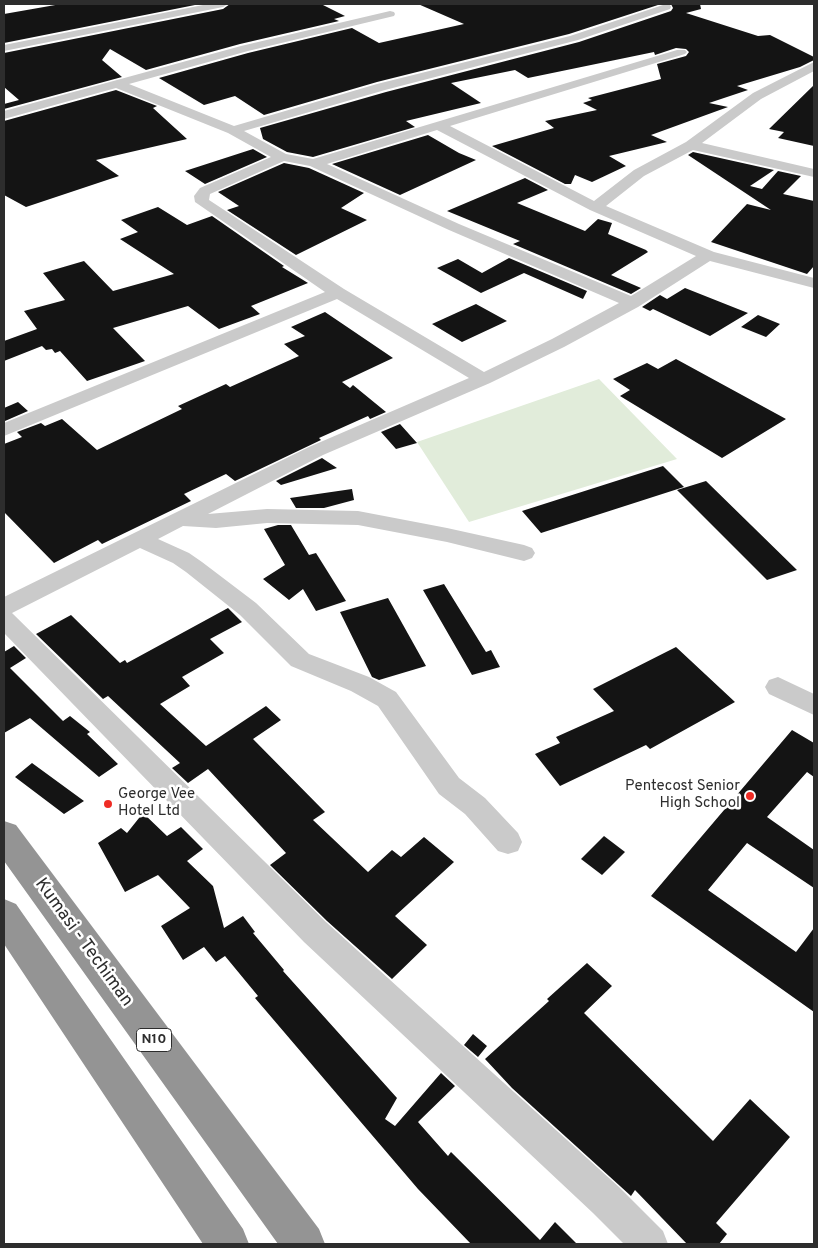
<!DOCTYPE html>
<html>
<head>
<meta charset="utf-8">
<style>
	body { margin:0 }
	#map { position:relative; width:818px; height:1248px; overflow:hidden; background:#fff; font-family:Overpass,sans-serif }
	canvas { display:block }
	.frame { position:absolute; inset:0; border:5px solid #2d2d2d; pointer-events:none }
</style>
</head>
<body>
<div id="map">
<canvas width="818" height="1248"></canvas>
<div class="frame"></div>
</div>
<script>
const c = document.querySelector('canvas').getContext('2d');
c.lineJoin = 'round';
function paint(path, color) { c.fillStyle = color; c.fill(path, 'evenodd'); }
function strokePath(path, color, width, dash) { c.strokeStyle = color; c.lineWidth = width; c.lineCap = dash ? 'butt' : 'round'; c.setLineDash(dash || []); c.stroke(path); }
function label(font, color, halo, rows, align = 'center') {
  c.font = font + ' Overpass,sans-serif'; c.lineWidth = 5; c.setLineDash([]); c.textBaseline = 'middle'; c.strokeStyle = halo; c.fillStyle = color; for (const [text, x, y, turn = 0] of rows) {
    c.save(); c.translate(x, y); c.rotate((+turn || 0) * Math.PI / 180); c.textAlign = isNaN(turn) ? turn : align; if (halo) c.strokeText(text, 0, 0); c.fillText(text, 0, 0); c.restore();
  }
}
paint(new Path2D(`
	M599,379L677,459L469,522L417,442Z`), '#e1ecda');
paint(new Path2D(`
	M61,4H200L4,43V14Z
	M230,4H321L345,16L334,19L339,21L240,44L146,70L110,49L102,60L122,77L4,109V104L19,100L4,87V53L223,9Z
	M418,4H661L569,34L377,82L264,115L235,96L204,105L159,78L248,53L352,28L379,43L464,24Z
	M671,4H700L701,9L686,13L758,36L770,35L814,57V60L800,67L737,86L748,90L709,103L728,107L651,135L667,142L609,156L626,166L592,182L575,175L571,184H565L492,146L554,128L545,121L597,110L583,103L592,100L588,98L661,79L657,64L686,56L689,52L686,49L676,48L655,55L654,52L528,78L515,70L451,83L481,103L406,121L415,127L313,157L287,152L263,139L260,128L386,92L579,42L671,11L673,8Z
	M814,85V146L778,138L784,132L769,129Z
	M116,90L157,106L153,108L187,139L96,160L119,176L26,207L4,195V121Z
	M428,135L459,153L476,160L400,195L332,164Z
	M253,149L267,157L205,184L185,171Z
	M693,152L774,170L750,186L762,189L778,171L801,176L783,194L814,201V266L807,274L711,242L747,204L771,210L688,155Z
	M284,163L309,168L364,193L341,208L367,220L296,255L227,210L239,206L218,192Z
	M525,178L548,190L517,203L585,231L598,219L612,223L608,234L646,250L648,252L611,275L641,288L631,294L513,244L520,241L447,211Z
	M158,207L187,225L212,216L284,266L282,267L308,283L251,306L260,314L219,329L188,306L113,328L145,361L87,381L60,351L55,353L52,349L46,350L42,346L4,361V341L37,329L24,311L65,300L43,273L84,261L113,291L174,274L120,239L138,232L121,220Z
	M509,258L587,291L583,299L524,273L481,293L437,268L458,259L482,273Z
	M685,288L748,313L710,336L653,309L650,311L642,307L660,295L667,299Z
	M476,304L507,321L462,342L432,324Z
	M325,312L393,358L342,382L350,388L353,385L386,412L370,419L368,416L319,438L321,440L235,481L226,474L184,494L191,501L102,544L98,540L54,563L4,512V444L22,437L17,432L41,423L45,426L62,419L97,450L182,409L178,406L226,384L230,387L299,356L284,344L305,336L291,327Z
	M758,315L780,324L766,337L741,327Z
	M676,359L786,419L722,458L620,396L630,390L613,379L647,363L658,369Z
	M18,402L28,411L5,421L4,408Z
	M400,424L417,443L396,449L381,432Z
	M322,458L337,468L281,485L276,481Z
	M663,466L684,487L541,533L522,511Z
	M706,481L797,570L767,580L677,490Z
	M352,489L354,500L324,508H296L290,498Z
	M278,525H291L309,555L316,553L346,601L316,611L303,589L289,600L263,579L285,565L264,529Z
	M444,584L486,652L491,650L500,667L472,675L423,590Z
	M388,598L426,666L379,680L372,677L340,612Z
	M228,608L242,622L210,639L224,653L182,677L190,686L160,704L206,746L266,706L281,720L253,739L325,812L313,820L368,872L392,850L401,857L424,837L454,862L395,916L427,945L392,979L327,921L270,865L286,853L208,769L188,783L172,768L180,763L108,696L103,699L36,634L71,615L120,663L125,660L127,663Z
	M14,646L26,658L10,668L63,721L70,716L90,732L87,734L118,764L99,777L30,718L4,733V652Z
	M676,647L735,702L650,749L646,745L560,786L535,754L560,743L556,737L614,711L593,689Z
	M792,730L814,743V777L807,772L767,817L814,850V888L747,843L708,890L796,952L814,928V1012L651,896Z
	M32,763L84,801L64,814L15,777Z
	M143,813L167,836L181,827L203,849L187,861L213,886L224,928L243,916L255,932L253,933L284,970L283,971L397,1098L385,1119L395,1126L441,1073L455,1086L418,1122L448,1156L451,1152L540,1240L555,1222L577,1244H471L418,1189L255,998L258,996L225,956L216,962L204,947L183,960L161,926L190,908L158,875L125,892L98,843L121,828L127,833Z
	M604,836L625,852L602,875L581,859Z
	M587,963L612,986L584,1013L713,1141L750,1099L790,1137L716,1223L727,1234L719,1244H687L635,1190L631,1196L512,1088L485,1059L549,1001L547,999Z
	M473,1034L487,1046L478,1057L464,1045Z`), '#141414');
paint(new Path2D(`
	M208,4H228L223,7L4,51V45Z
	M666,4L670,5L671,7L670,9L578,40L385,90L244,131L286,154L313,159L677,50H685L687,52L685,54L450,126L594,201L634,170L686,142L753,93L814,62V71L761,99L702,143L814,169V177L693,150L644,176L606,206L714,252L814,278V288L710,261L638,307L564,347L490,383L323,455L208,514L267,509L358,511L447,528L524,545L532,548L535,553L532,558L524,561L447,542L358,525L267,523L216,528L183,526L158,539L189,553L202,562L256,603L309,654L369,677L396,692L459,778L485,798L518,833L522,842L518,851L508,854L498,851L465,814L439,794L378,706L351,691L291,666L240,615L186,572L173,563L140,548L12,613L326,922L619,1187L663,1231L668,1244H624L593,1213L304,942L4,633V597L309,447L469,378L337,299L4,436V423L325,292L195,202L194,196L200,188L271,157L228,133L116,88L4,119V111L241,46L390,11L394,12L395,14L394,16L248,51L129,84L234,126L377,84L570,36ZM437,130L590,210L696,256L631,296L459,224L327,164ZM284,161L310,166L449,230L619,303L552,339L484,372L344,289L209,200L210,194Z
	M778,677L814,694V715L769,694L765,687L769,680Z`), '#cacaca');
paint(new Path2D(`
	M4,821L16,825L319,1229L325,1244H278L4,861Z
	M4,899L16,904L243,1229L249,1244H203L4,944Z`), '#949494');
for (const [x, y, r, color] of [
	[750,796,5,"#ef2c25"],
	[108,804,5,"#ef2c25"]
]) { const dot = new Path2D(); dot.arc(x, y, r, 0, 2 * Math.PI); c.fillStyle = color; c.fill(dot); strokePath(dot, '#fff', 2); }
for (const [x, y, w] of [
	[154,1040,35]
]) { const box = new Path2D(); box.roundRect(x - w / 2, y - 11.5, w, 23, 4); c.fillStyle = '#fff'; c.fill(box); strokePath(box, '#2d2d2d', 1); }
label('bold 14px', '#2d2d2d', null, [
	["N10",154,1040]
]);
label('15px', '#2d2d2d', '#fff', [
	["Pentecost Senior",740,787],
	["High School",740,804],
	["George Vee",118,795,"left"],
	["Hotel Ltd",118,812,"left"]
], 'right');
label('18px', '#2d2d2d', '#fff', [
	["Kumasi - Techiman",83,943,54]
]);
</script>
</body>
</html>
